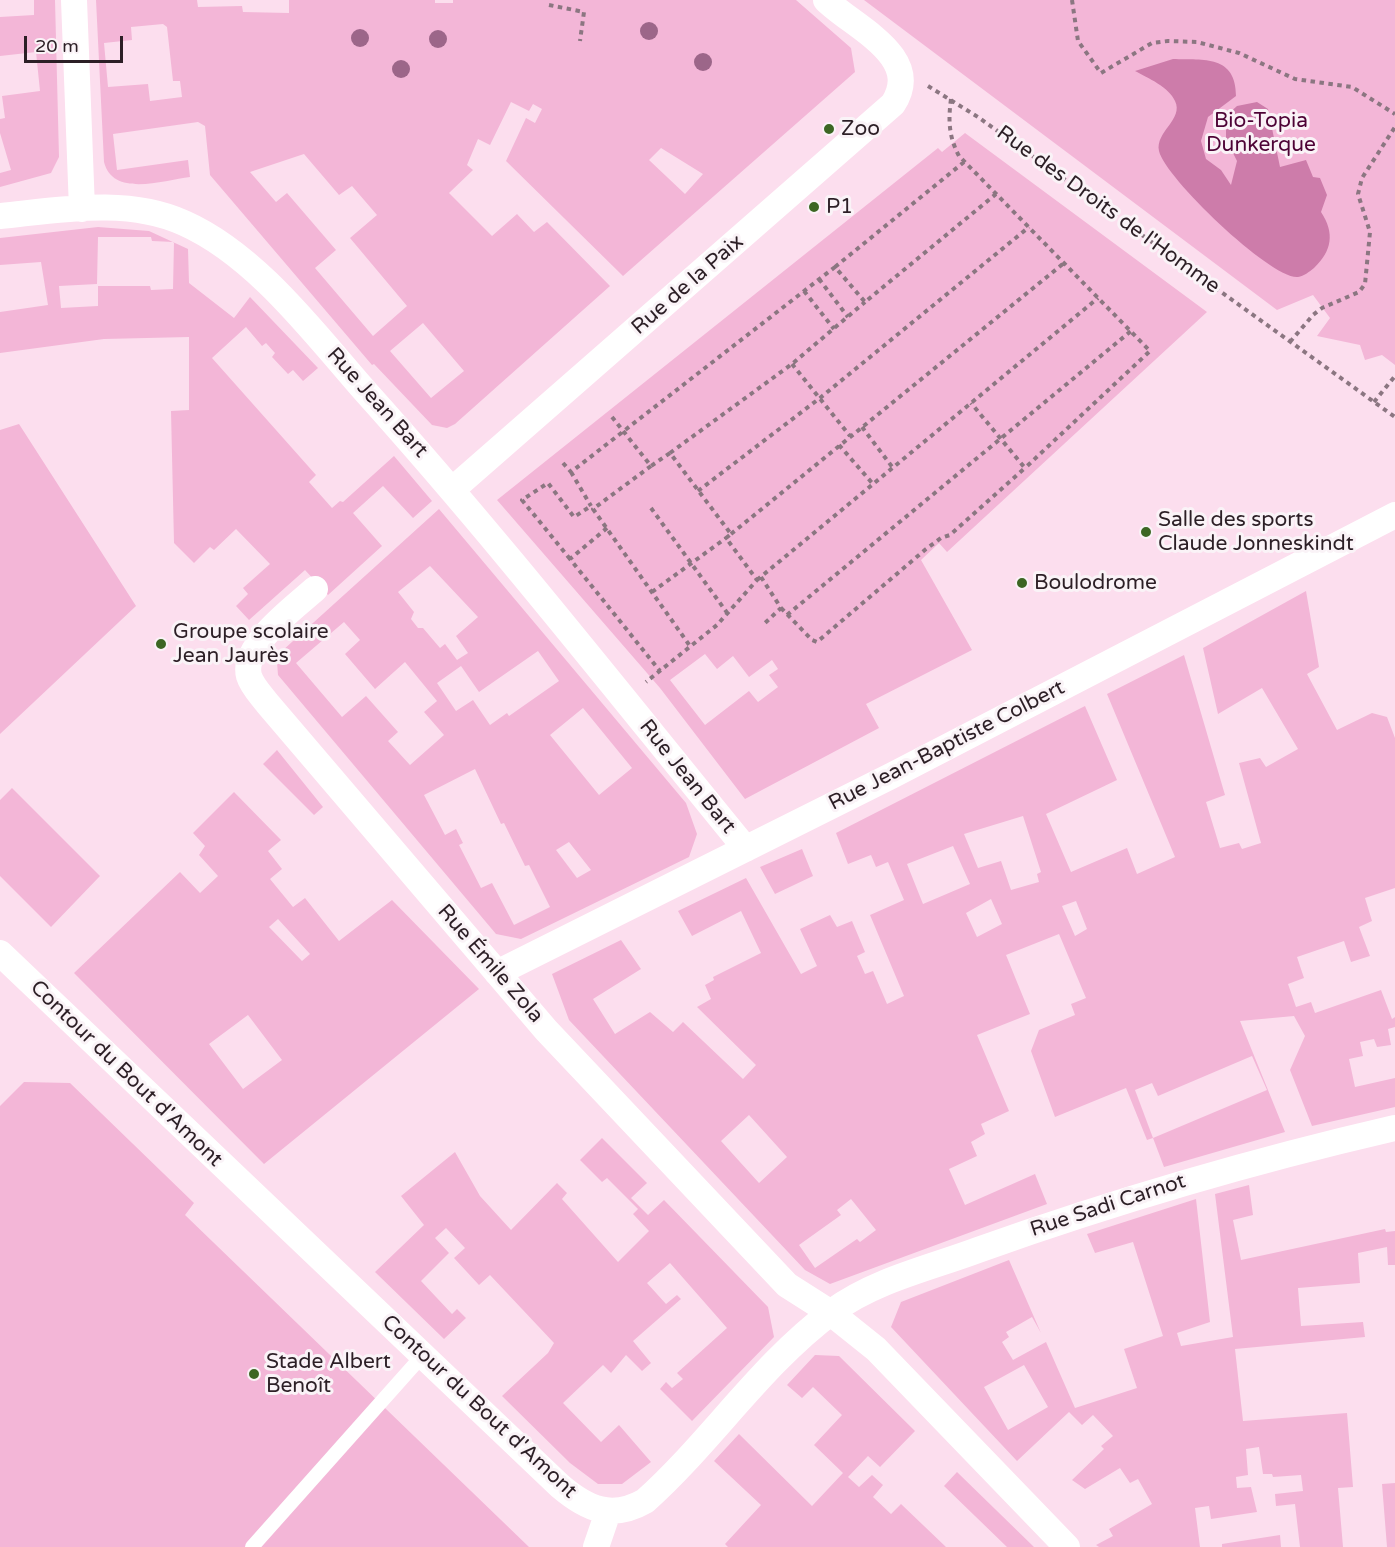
<!DOCTYPE html>
<html>
<head>
<meta charset="utf-8">
<style>
	body { margin:0 }
	#map { position:relative; width:1395px; height:1547px; overflow:hidden; background:#fcdeee; font-family:"Varela Round",sans-serif }
	canvas { display:block }
	.scale { position:absolute; left:24px; top:36px; width:99px; height:27px; box-sizing:border-box; border:3px solid #2c1f26; border-top:0; padding-left:8px; font-size:18px; line-height:21px; white-space:nowrap; color:#2c1f26; -webkit-text-stroke:4px #faf3f7; paint-order:stroke }
</style>
</head>
<body>
<div id="map">
<canvas width="1395" height="1547"></canvas>
<div class="scale">20 m</div>
</div>
<script>
const c = document.querySelector('canvas').getContext('2d');
c.lineJoin = 'round';
function paint(path, color) { c.fillStyle = color; c.fill(path, 'evenodd'); }
function strokePath(path, color, width, dash) { c.strokeStyle = color; c.lineWidth = width; c.lineCap = dash ? 'butt' : 'round'; c.setLineDash(dash || []); c.stroke(path); }
function label(font, color, halo, rows, align = 'center') {
  c.font = font + ' "Varela Round",sans-serif'; c.lineWidth = 6; c.setLineDash([]); c.textBaseline = 'middle'; c.strokeStyle = halo; c.fillStyle = color; for (const [text, x, y, turn = 0] of rows) {
    c.save(); c.translate(x, y); c.rotate((+turn || 0) * Math.PI / 180); c.textAlign = isNaN(turn) ? turn : align; if (halo) c.strokeText(text, 0, 0); c.fillText(text, 0, 0); c.restore();
  }
}
paint(new Path2D(`
	M34,0H55L59,157L51,173L0,187V173L11,170L0,133V119L5,118L2,96L40,91L36,52L0,56V17L34,15Z
	M96,0H197L198,7L242,6L243,12L289,13V0H435V3H453V0H796L851,48L855,72L623,276L506,161L526,118L535,123L542,109L533,104L529,111L511,102L490,145L478,139L467,165L473,170L449,193L492,236L517,214L534,232L547,222L610,286L455,424L447,428L432,425L374,364L372,365L210,175L205,126L198,122L113,134L117,170L188,160L190,177C164,180 113,198 104,162ZM163,24L167,27L173,81H180L182,97L150,101L148,84L108,87L104,43L132,40L131,27ZM661,148L703,174L685,194L649,160ZM304,154L339,195L352,186L377,215L350,238L407,306L373,336L315,268L336,250L287,193L276,202L250,172ZM423,323L464,371L431,398L390,351Z
	M864,0H1395V365L1382,355L1365,360L1360,345L1317,336L1330,318L1313,295L1277,310Z
	M965,133L1207,312L947,552L939,543L921,560L972,650L866,704L879,728L745,799L660,688L497,500L938,148L942,152ZM705,654L717,669L733,656L749,677L772,660L778,669L769,675L778,687L758,702L749,691L705,725L670,680Z
	M98,227L149,231L188,249L189,283L234,318L250,297L318,368L303,381L293,370L288,374L272,357L275,353L266,343L262,346L246,327L212,358L316,475L309,482L332,508L340,501L343,502L394,456L432,501L413,518L383,486L353,513L382,546L328,595L305,570L249,620L236,606L248,594L243,588L270,564L236,529L214,550L210,547L194,563L174,543L171,411L189,410V337L104,339L0,353V312L48,305L41,262L0,265V238ZM98,237H151L152,241L174,242L173,289L151,290L150,286H98V306L61,308L59,286L97,284Z
	M19,424L136,606L0,734V430Z
	M439,509L686,803L697,834L689,857L521,939L496,934L278,675L277,662L282,651ZM430,566L478,617L456,636L468,653L457,660L445,644L440,648L423,628H418L411,619L414,612L398,592ZM344,622L360,640L345,654L375,689L405,662L437,701L424,712L444,735L410,765L388,741L398,732L366,696L342,717L296,663ZM538,651L559,681L509,716L507,713L490,725L473,700L456,711L437,683L461,666L479,692ZM583,708L632,768L599,795L550,735ZM475,769L501,824L504,823L525,866L529,865L550,907L514,925L492,883L481,888L459,845L463,843L456,829L445,835L424,795ZM569,842L591,870L577,878L556,850Z
	M1306,591L1319,667L1307,674L1337,730L1372,713L1387,717L1395,738V888L1365,898L1372,921L1359,927L1370,956L1351,962L1344,941L1297,957L1304,978L1288,984L1296,1007L1311,1002L1315,1013L1381,990L1392,1019L1395,1017V1027L1388,1029L1391,1045L1377,1047L1374,1039L1360,1042L1363,1056L1349,1059L1355,1087L1395,1078V1107L1312,1126L1290,1070L1305,1036L1294,1016L1240,1021L1285,1132L1164,1167L1153,1138L1147,1140L1126,1088L1055,1117L1031,1051L1039,1030L1075,1015L1071,1004L1086,998L1059,934L1006,955L1030,1014L977,1035L1009,1111L981,1124L985,1134L971,1142L977,1156L949,1169L965,1205L1035,1174L1047,1204L830,1284L805,1270L569,1020L552,974L621,940L641,969L593,999L615,1034L650,1012L673,1032L683,1022L743,1079L756,1065L697,1007L711,999L705,985L714,980L713,977L761,953L741,911L692,936L678,911L746,878L801,974L817,966L800,929L830,915L837,927L852,921L865,952L857,956L865,974L873,971L887,1004L904,996L870,915L904,900L888,862L876,867L871,855L848,864L836,833L1085,706L1117,780L1046,814L1071,872L1127,848L1137,874L1175,857L1107,694L1184,655L1225,795L1206,802L1220,848L1239,843L1242,849L1261,843L1239,763L1260,758L1266,767L1298,749L1262,688L1218,714L1203,648ZM1023,816L1041,872L1037,874L1039,882L1011,890L1001,861L978,868L964,834ZM953,846L970,884L923,904L907,864ZM991,899L1002,924L977,937L966,913ZM1076,901L1087,929L1075,936L1062,906ZM1252,1056L1267,1090L1153,1138L1135,1090L1152,1083L1158,1096ZM749,1115L787,1157L759,1183L721,1141ZM851,1199L876,1230L860,1242L857,1239L815,1268L799,1245L841,1215L837,1210Z
	M277,750L323,807L314,815L263,764Z
	M12,788L100,876L51,927L0,876V800Z
	M234,792L281,840L268,851L282,869L270,879L293,907L305,898L339,941L392,900L479,989L264,1164L74,973L180,872L200,893L218,876L199,855L205,846L193,833ZM278,919L310,954L302,961L269,927ZM248,1015L282,1060L243,1089L209,1044Z
	M802,849L813,876L775,894L760,867Z
	M24,1082L70,1083L194,1203L185,1215L529,1547H0V1106Z
	M602,1138L647,1183L631,1198L648,1215L664,1200L768,1307L774,1337L692,1421L660,1389L666,1382L672,1388L683,1379L677,1373L727,1328L670,1263L647,1283L666,1304L677,1295L681,1299L633,1341L651,1363L642,1371L626,1355L611,1373L603,1365L563,1403L601,1442L619,1425L651,1462L622,1484H598L570,1463L502,1396L548,1353L554,1343L490,1275L479,1285L454,1258L465,1248L446,1228L435,1238L449,1253L421,1281L452,1314L457,1309L466,1318L444,1339L375,1272L424,1225L401,1196L455,1152L480,1196L511,1230L557,1183L567,1193L562,1199L618,1262L649,1231L633,1214L638,1209L607,1178L602,1182L580,1160Z
	M1249,1185L1253,1215L1233,1220L1241,1260L1385,1229L1386,1232L1395,1231V1265H1388L1387,1247L1358,1253L1360,1283L1298,1288L1301,1326L1363,1322L1365,1337L1235,1349L1243,1421L1347,1413L1353,1487L1338,1488L1343,1547H1300L1295,1504L1276,1506L1275,1494L1303,1491L1301,1475L1273,1477L1272,1474H1263L1259,1447L1246,1449L1248,1475L1236,1477L1237,1488L1251,1487L1257,1512L1211,1519L1209,1506L1195,1508L1200,1547H1099L1096,1545L1113,1536L1109,1529L1152,1504L1138,1479L1130,1483L1120,1468L1085,1489L1072,1480L1104,1449L1101,1446L1113,1436L1093,1415L1082,1425L1069,1412L1017,1461L891,1327L901,1302L1009,1260L1041,1333L1032,1317L1006,1332L1009,1337L1002,1342L1013,1360L1046,1342L1075,1408L1137,1388L1124,1349L1163,1336L1133,1242L1095,1253L1087,1234L1196,1199L1210,1322L1177,1333L1181,1346L1233,1337L1215,1194ZM1024,1365L1048,1407L1008,1430L984,1387Z
	M815,1355L839,1356L915,1431L880,1467L868,1456L848,1477L859,1487L872,1475L883,1485L873,1497L891,1514L901,1504L946,1547H728L725,1544L761,1505L714,1461L739,1434L812,1506L843,1473L814,1445L842,1415L813,1387L802,1398L787,1385Z
	M957,1472L1034,1547H1007L944,1486Z
	M1395,1483V1547H1387L1382,1484Z
	M1280,1535L1281,1547H1222V1544Z`), '#f3b6d7');
paint(new Path2D(`
	M1173,59C1204,60 1236,55 1236,96L1208,117L1201,141L1206,159L1221,170L1231,185L1237,161L1226,139V116L1237,106L1257,102L1268,109L1280,167L1306,160L1313,177L1320,178L1327,195L1321,212C1335,233 1332,251 1314,268C1309,272 1304,276 1298,277C1272,280 1165,178 1159,151C1155,132 1184,119 1175,101C1169,87 1148,78 1135,71Z`), '#cd7caa');
strokePath(new Path2D(`
	M1072,0L1078,41L1101,73L1152,43L1168,41L1197,42L1239,53L1295,79L1352,87L1395,114
	M549,5L584,12L580,41
	M928,86L978,117L1395,417
	M951,99C948,121 949,137 959,156L1150,351L1025,468
	M835,267L964,162
	M819,279L848,317
	M804,291L834,329
	M1290,342L1313,315L1322,308L1359,292L1365,284L1370,232L1358,194L1362,178L1395,127
	M792,364L850,436
	M1374,402L1395,376
	M612,417L651,466L670,453L731,534L726,538L757,580L717,625L646,682
	M862,427L893,468
	M839,445L873,484
	M670,453L792,364L865,302
	M563,463L571,472L835,267L865,302L996,194
	M651,466L593,509L690,646
	M571,472L591,506
	M698,491L820,398L1029,227
	M651,508L728,614
	M607,528L570,559L660,671
	M731,534L1064,263
	M570,559L522,500L548,483L574,517L591,506
	M761,577L781,608L765,623
	M757,580L1098,298
	M652,592L726,538
	M781,608L812,640L817,642L926,549L941,538L950,535L1025,468L971,403
	M787,615L1131,331`), '#8b7681', 4, [4.5, 4.5]);
strokePath(new Path2D(`
	M252,1547L423,1355`), '#fff', 14);
strokePath(new Path2D(`
	M74,0L82,209
	M0,216C59,210 128,197 184,223C256,255 314,333 365,391C498,539 620,695 746,849
	M453,489L893,104C924,56 853,27 826,0
	M315,589C295,607 241,646 249,676C252,686 261,695 267,703L546,1030L787,1285L831,1313L876,1349L1067,1547
	M0,953L560,1486C587,1509 612,1520 645,1501C711,1442 761,1364 833,1311C875,1280 930,1268 978,1250C1116,1201 1252,1161 1395,1128
	M497,973L891,776L1395,515
	M596,1547L608,1512`), '#fff', 26);
c.fillStyle = '#9c6689';
for (const [x, y] of [
	[649,31],
	[360,38],
	[438,39],
	[703,62],
	[401,69]
]) { c.beginPath(); c.arc(x, y, 9, 0, 2 * Math.PI); c.fill(); }
for (const [x, y, r, color] of [
	[829,129,6,"#3c6623"],
	[814,207,6,"#3c6623"],
	[1146,532,6,"#3c6623"],
	[1022,583,6,"#3c6623"],
	[161,644,6,"#3c6623"],
	[254,1374,6,"#3c6623"]
]) { const dot = new Path2D(); dot.arc(x, y, r, 0, 2 * Math.PI); c.fillStyle = color; c.fill(dot); strokePath(dot, '#faf3f7', 2); }
label('21px', '#4e0336', '#faf3f7', [
	["Bio-Topia",1261,121],
	["Dunkerque",1261,145]
]);
label('21px', '#2c1f26', '#faf3f7', [
	["Zoo",841,129],
	["P1",826,207],
	["Salle des sports",1158,520],
	["Claude Jonneskindt",1158,544],
	["Boulodrome",1034,583],
	["Groupe scolaire",173,632],
	["Jean Jaurès",173,656],
	["Stade Albert",266,1362],
	["Benoît",266,1386]
], 'left');
label('21px', '#2c1f26', '#faf3f7', [
	["Rue des Droits de l'Homme",1108,210,36],
	["Rue de la Paix",688,285,-41],
	["Rue Jean Bart",377,403,48],
	["Rue Jean-Baptiste Colbert",947,746,-27],
	["Rue Jean Bart",687,777,51],
	["Rue Émile Zola",490,964,49],
	["Contour du Bout d'Amont",126,1074,44],
	["Rue Sadi Carnot",1108,1206,-18],
	["Contour du Bout d'Amont",479,1407,43]
]);
</script>
</body>
</html>
